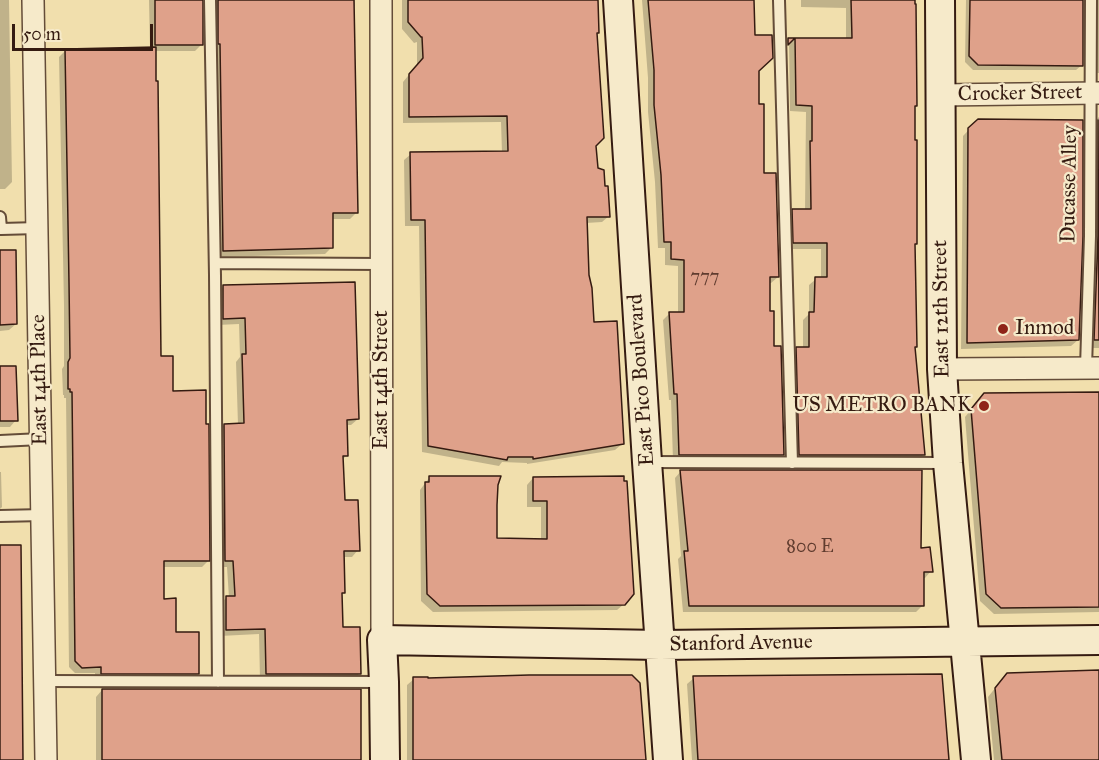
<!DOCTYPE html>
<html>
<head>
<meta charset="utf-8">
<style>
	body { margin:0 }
	#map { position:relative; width:1099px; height:760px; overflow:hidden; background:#f1dfad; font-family:"IM FELL Great Primer",serif }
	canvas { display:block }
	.scale { position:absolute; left:12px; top:24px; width:141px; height:27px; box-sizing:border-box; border:3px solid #351b11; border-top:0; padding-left:8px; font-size:18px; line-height:21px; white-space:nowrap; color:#351b11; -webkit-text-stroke:4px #f6eaca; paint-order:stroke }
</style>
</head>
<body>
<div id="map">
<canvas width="1099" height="760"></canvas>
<div class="scale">50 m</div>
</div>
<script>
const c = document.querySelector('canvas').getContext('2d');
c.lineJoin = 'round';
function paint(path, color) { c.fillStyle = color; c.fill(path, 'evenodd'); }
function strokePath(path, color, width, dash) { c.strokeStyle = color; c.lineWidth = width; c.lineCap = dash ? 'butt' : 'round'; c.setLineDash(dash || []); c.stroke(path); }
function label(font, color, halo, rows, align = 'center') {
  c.font = font + ' "IM FELL Great Primer",serif'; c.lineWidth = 4.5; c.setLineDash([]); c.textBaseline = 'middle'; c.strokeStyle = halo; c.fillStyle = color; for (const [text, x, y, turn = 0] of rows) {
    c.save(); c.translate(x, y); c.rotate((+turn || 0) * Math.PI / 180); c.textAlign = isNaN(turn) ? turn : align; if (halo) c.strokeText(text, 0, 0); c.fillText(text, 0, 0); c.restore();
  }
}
paint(new Path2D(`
	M0,0H9L12,182L5,189H0Z
	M149,0H202V44L195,51H154L160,358L172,392L208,561L202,567H162V600L175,634L198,673L191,680H95V673H75L69,667L66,398H64V395H63L62,369L64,366V306L59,57L65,51L150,48Z
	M206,0H355V6L352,8L357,212L350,219H331L332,247L325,254L217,257Z
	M402,0H596L594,146L596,169L609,216L602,222L586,223L588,276L592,324L622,444L615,450L527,464V463L502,462L499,466L422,452L419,226H405L404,160L411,154L502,153L501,122L403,123V82L417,65V42L414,43L402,29Z
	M642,0H752L754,37L758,71V105L762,175L778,277L771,283H768V313L783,454L776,461L673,460L671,400H669L663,320L670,313H678V266L665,265V248H658L655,182L648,112V78Z
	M801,0H914L915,106L913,108V348L923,455L917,461H793L790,355L797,348H803V320L809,314V285L816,279H821V249H787L786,217L793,211H805L806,112L790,111L789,42L782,49V46L788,39L846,40V8L801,7Z
	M966,0H1082V65L1076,70H973L965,62Z
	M1091,0H1099V73H1094Z
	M1099,117V348H1088L1092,124Z
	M978,120L1078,340L1071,346L961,349L963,136Z
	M0,252L16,324L9,330L0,331Z
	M223,287L358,419L351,425H345L346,456L342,460L343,501L358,550L352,557H342L343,592L341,595L342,629L359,674L352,680H260L259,634L220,636V604L226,598H229L227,567H219L218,432L224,425H238L236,362L240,357L239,324L217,325V293Z
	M0,368L16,420L10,427H0Z
	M1099,394V612L994,614L980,601L965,417L978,401Z
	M681,471L920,549L931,571L925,578H922V606L916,612H683L678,559L681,556L675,478Z
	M0,472H1L2,507L0,509Z
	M429,478L497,485L496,540L541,541V507H527V485L533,478L624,604L617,610L433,612L421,601L420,490Z
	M1099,671V760H994L988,697L1000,682Z
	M694,678L948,760H692L687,684Z
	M414,679L644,760H407V685Z
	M102,690L360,760H96V697Z`), '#0003');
const building = new Path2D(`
	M155,0H203V45H155Z
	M218,0H354L358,213H333V248L223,251L220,44H218Z
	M408,0H598L599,33H597L604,138L596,146L598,168L604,170L605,186H608L610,217H587L589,275L592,288L594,322L617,321L624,444L533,459V457H508L507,460L428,446L425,220H411L410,152L508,151L507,116L409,117V74L423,58L422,37H421L408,22Z
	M648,0H754L755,35H772L773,58L759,71V104H764V173H776L779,277H770V311H774V346H781L784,455H679L677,394H674L669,312H684V260L671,259V242H664L661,175L654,105V70Z
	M851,0H915V4H916L917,106H915V140H917V244H915L917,347H915L925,455H799L796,347H809V312H814L815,277H827V243H793L792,209H811L810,141H812V106L796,105L795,38L788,45V38H852Z
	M970,0H1083V66L978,65L969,56Z
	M156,47V81H158L161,356H173V391L206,390V424H209L210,561H164V599L176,598V632H199V674H101V667L82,668L75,661L72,392H70V389H68V362L70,358L69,283L65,49Z
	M978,119L1083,120V236L1079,340L967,343L968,128Z
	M1098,120L1099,340H1094L1098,236Z
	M0,250H16L17,324L0,325Z
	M355,282L359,419L347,420L348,456H343L345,500H358L360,551H344L345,593H342L343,627H360L361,674H266L265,629L226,630V596H235L233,561H225L224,424L244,423L242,354H246L245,318L223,319V285Z
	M0,366H16L18,421H0Z
	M1099,392V607L1001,608L986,594L971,409L984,393Z
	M680,470H922L921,548L930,547L933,572H924V606H689L684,551H688Z
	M429,476H501L498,485L497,505V538L547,539V501H533V477L624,476V481H627L634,594L625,605L440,606L427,594L425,482H429Z
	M0,545H21L23,760H0Z
	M1099,670V760H1002L995,688L1007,673Z
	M942,674L949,760H698L693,676Z
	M529,675H632L640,683L646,760H413V677H428V678Z
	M102,689H361V760H102Z`);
paint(building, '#dfa18a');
strokePath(building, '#351b11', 1.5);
const lane = new Path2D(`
	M210,0L215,275L218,682
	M779,0L792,463
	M0,217L1,229L38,228
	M215,263L381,264
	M1086,368L1090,236L1091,0
	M0,441L41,439
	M647,462L947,463
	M0,516L43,515
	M45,681L384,682`);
const street = new Path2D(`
	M33,0L46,760
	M381,0L382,640
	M940,95L1099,93
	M942,369L1099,368`);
const secondary = new Path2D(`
	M618,0L647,462L668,760
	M940,0L942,369L948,463L976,760
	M385,760L384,682L382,640L660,645L1099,640`);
strokePath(lane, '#644c38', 14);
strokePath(street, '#644c38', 24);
strokePath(secondary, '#351b11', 32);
strokePath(lane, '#f6eaca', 10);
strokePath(street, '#f6eaca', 21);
strokePath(secondary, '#f6eaca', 28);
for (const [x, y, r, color] of [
	[1003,329,6,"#8f2418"],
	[984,406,6,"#8f2418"]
]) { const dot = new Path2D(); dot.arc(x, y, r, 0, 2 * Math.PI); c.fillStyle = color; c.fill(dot); strokePath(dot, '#f6eaca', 2); }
label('18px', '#603c2f', null, [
	["777",705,278],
	["800 E",810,548]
]);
label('21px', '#351b11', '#f6eaca', [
	["Crocker Street",1020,94,-1],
	["Ducasse Alley",1070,184,-89],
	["East 12th Street",942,309,-91],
	["East 14th Place",40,380,-91],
	["East 14th Street",382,380,-90],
	["East Pico Boulevard",642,380,-94],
	["Stanford Avenue",741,644,-1]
]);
label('21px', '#351b11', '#f6eaca', [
	["Inmod",1015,329],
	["US METRO BANK",972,406,"right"]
], 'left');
</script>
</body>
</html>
